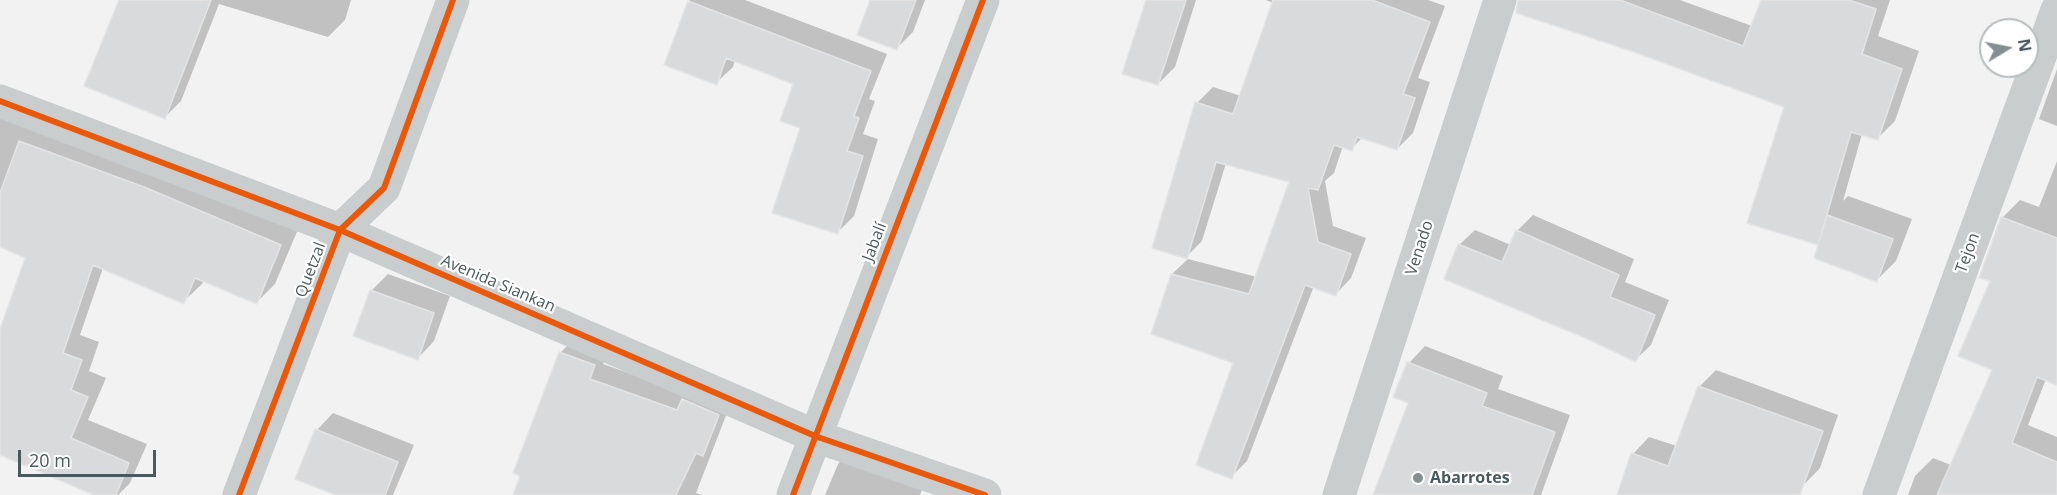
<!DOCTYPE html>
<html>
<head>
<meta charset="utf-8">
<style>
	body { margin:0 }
	#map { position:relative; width:2057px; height:495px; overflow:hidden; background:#f2f2f2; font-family:"Open Sans",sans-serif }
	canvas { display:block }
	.north { position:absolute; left:1979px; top:18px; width:60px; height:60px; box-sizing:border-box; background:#fff; border:2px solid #b7bdbf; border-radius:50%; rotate:80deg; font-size:16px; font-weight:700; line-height:24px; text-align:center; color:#4a595e }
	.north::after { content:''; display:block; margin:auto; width:21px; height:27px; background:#858f92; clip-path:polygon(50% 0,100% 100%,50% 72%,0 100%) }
	.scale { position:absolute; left:18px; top:450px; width:138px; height:27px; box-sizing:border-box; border:3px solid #4a595e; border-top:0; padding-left:8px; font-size:18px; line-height:21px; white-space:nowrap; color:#4a595e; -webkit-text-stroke:4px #fff; paint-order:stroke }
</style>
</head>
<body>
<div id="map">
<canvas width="2057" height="495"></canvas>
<div class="north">N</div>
<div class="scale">20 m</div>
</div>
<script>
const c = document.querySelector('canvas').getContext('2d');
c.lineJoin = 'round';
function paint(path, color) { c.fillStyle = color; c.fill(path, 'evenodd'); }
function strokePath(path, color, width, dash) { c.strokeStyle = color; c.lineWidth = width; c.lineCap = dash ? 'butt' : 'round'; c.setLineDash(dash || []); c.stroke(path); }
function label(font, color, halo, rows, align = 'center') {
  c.font = font + ' "Open Sans",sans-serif'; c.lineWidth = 4.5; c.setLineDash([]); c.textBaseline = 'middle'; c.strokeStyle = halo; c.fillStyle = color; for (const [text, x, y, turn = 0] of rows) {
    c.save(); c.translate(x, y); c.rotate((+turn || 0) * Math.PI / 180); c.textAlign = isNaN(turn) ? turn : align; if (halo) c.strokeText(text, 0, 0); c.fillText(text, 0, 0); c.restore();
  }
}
paint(new Path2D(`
	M126,0H351L345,20L328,37L219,4L181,101L165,117Z
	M690,0H745L887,54L869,99L875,101L863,134L878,139L854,216L837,233L802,127L794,83L735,60L733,67L716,83L689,1Z
	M871,0H925L913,32L896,49Z
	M1151,0H1196L1175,67L1158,84Z
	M1266,0H1428L1445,6L1418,78L1430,82L1413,133L1397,149L1363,137L1351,149L1343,146L1334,173L1325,181L1333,226L1366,238L1351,278L1336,294L1314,286L1247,461L1231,477L1235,362L1172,274L1188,259L1257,277L1291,181L1226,163L1202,241L1186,257L1197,103L1213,87L1241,96L1273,3Z
	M1538,0H1680L1752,26L1762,0H1890L1878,36L1919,51L1895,121L1877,139L1862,134L1843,201L1848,196L1912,219L1896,261L1877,280L1821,239L1749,222L1786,106Z
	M2057,69V126L2039,119Z
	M0,106L299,227L275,284L257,302L204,280L202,284L183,302L103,268L80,335L99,342L89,371L106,378L88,420L147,444L130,483L118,495H98L1,454L0,458V334L27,257L0,245Z
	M2057,161V384L2046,379L2028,425L2057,437V495H1908L1915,476L1933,458L1951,465L1993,369L1992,280L2002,218L2020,200L2039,207Z
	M1533,215L1634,259L1625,282L1669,300L1651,345L1635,360L1459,245L1475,230L1511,245L1517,231Z
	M388,274L450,296L434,341L418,358L371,291Z
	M575,338L608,351L603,364L688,394L732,400L696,493L702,495H515L522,475L515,472L561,352Z
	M1425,346L1503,376L1498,389L1570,415L1541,495H1376L1410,402L1409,363Z
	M1716,370L1838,415L1820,468L1794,495H1619L1633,454L1649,437L1677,446L1699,387Z
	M333,413L414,445L393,495H340L317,430Z
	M854,447L929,473L920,495H825L838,464Z`), '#0003');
const building = new Path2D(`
	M119,0H211L165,119L84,86Z
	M870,0H916L897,50L857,35Z
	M1146,0H1186L1158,85L1122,74Z
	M1273,0H1372L1430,22L1403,94L1415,98L1397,150L1357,137L1352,151L1334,145L1318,190L1308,188L1318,242L1351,254L1336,296L1305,285L1232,479L1196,465L1233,363L1151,334L1171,274L1249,294L1289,182L1216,162L1187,259L1152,248L1195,102L1233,114Z
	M1518,0H1620L1743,46L1761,0H1849L1876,9L1862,54L1902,69L1878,140L1851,132L1818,245L1747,223L1784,107L1631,51L1516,13Z
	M688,1L871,71L854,116L859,118L847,151L863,156L838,234L772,213L800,128L780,121L793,84L726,58L717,85L664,65Z
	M19,141L144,187L281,245L257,304L195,278L184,304L93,265L63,353L82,360L71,390L88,397L71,438L129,463L116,495H94L0,455V329L25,258L0,247V193Z
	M1827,215L1893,239L1877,282L1814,258Z
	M2001,217L2057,238V385L2037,377L2012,443L2057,462V495H1937L1992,370L1958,356L1990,281L1979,278Z
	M1516,230L1619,275L1610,297L1655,315L1636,362L1592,341L1444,279L1458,244L1502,262Z
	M370,290L434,313L418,360L353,336Z
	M559,352L595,365L590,379L677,410L682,399L719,415L703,456L696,453L676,495H513L520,476L513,473Z
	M1407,362L1487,393L1482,406L1555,432L1532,495H1373L1408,403L1393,397Z
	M1698,386L1823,431L1800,495H1617L1631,453L1668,466Z
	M315,429L398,462L385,495H336L295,479Z`);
paint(building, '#d8dadb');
strokePath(building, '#e4e4e5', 1.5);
strokePath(new Path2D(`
	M0,101L340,230L815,436L985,495
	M239,495L340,230L384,188L453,0
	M793,495L983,0
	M1339,495L1500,0
	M1879,495L2057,10`), '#cacdce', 33);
strokePath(new Path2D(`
	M0,101L340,230L815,436L985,495
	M239,495L340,230L384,188L453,0
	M793,495L983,0`), '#e8590c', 6);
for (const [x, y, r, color] of [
	[1418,478,6,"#858f92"]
]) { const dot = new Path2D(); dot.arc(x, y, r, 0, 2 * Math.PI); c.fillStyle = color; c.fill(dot); strokePath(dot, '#fff', 2); }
label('16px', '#4a595e', '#fff', [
	["Jabalí",875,242,-69],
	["Venado",1420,248,-72],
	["Tejon",1968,253,-70],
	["Quetzal",311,270,-69],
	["Avenida Siankan",498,284,23]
]);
label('bold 16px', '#4a595e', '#fff', [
	["Abarrotes",1430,478]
], 'left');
</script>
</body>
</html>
